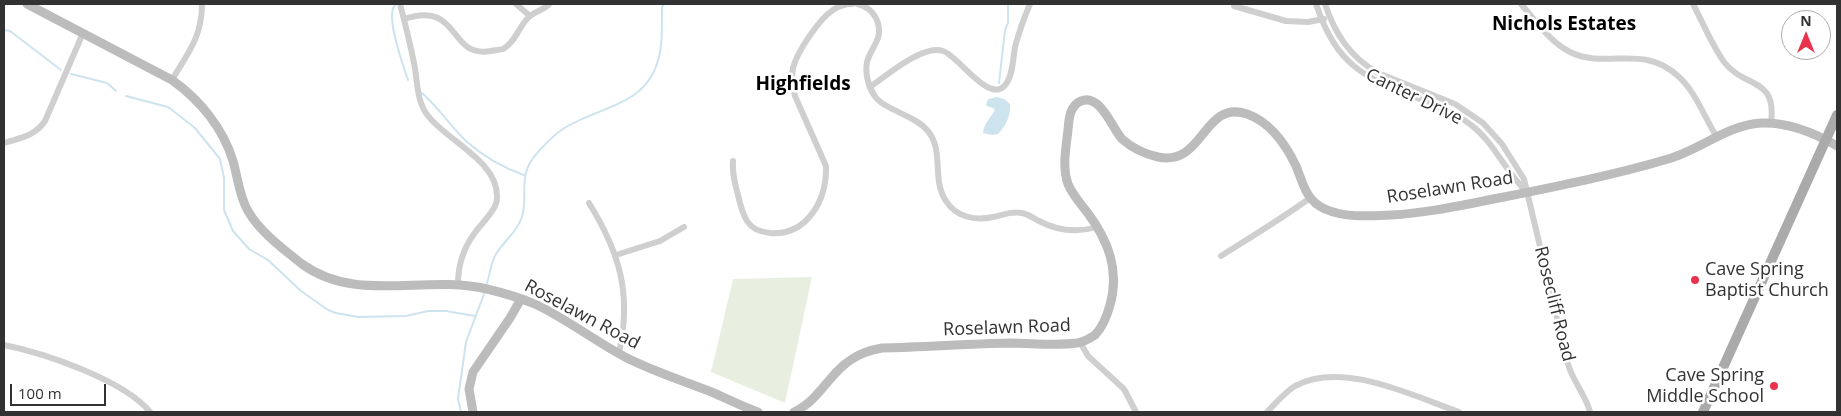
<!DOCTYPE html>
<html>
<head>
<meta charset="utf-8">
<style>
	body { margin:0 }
	#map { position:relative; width:1841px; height:416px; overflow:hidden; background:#fff; font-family:"Open Sans",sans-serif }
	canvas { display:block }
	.frame { position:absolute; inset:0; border:5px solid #323232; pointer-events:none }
	.north { position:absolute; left:1781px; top:10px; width:50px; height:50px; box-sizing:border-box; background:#fff; border:1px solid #adadad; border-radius:50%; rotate:0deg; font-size:14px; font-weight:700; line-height:20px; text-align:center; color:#323232 }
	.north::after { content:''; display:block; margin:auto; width:18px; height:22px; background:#ea334a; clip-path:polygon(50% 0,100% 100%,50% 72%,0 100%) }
	.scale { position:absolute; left:10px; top:384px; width:96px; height:22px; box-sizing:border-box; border:2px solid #323232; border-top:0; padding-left:6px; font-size:15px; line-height:18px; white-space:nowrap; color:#323232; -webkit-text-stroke:4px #fff; paint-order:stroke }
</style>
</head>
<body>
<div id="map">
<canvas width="1841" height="416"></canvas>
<div class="frame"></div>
<div class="north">N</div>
<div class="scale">100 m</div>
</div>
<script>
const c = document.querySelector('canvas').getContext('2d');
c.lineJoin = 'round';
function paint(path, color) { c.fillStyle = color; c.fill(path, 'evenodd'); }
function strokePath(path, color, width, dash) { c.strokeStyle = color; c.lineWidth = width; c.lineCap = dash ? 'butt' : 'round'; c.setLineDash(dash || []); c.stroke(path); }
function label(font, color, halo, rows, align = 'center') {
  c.font = font + ' "Open Sans",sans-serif'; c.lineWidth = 5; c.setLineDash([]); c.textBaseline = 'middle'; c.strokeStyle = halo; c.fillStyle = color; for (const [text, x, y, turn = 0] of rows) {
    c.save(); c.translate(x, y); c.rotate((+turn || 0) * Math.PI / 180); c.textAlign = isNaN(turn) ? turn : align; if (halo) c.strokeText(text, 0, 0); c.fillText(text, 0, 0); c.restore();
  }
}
paint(new Path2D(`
	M812,277L785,403L711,372L733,279Z`), '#e9efe0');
paint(new Path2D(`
	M997,97L1004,99L1010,104C1011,115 1006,126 998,134L992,135L983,133C984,122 992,117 995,109L987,106L986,105L988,99Z`), '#cde3ee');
strokePath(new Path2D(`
	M395,5C385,16 403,65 408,80
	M4,30L10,31L61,70
	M71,74L107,83L116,91
	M999,83L1005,30L1008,23V4
	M422,93C439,108 451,127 467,142C483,156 504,168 524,175
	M126,96L168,107L195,128L220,159L224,178V210L233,231L249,249L268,260L301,291L328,310L336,313L358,317L406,316L428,311H446L475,316
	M487,283C490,274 491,262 496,254C504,241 517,232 522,217C529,192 516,176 538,152C546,143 556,133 566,127C603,105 647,106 659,57C663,41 662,24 662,7L664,4
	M461,412L458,399L466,342L484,294`), '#cde3ee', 2);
strokePath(new Path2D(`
	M400,4C405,23 410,43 414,63C418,82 416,102 429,117C448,141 497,161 497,196C498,210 481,223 474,234C463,249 458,265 458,284
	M516,4L530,16
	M857,4C873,7 882,23 878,38C875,46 869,54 867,62C865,73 868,86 874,95C883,110 913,114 927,130C945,150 931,179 946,201C956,217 975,221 993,217C1003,215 1010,211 1022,213C1028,214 1033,218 1039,221C1058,231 1077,233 1097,227
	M1316,4C1337,66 1363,77 1420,99C1438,106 1456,113 1471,125C1495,143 1505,172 1527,192
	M1325,4C1335,34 1350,57 1378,73L1455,104L1483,123L1502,144L1524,179L1568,364C1573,382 1586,395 1590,412
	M1521,4C1535,20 1550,42 1570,52C1607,70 1642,43 1678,76C1696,92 1704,117 1717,137
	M1693,4C1703,23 1712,45 1724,62C1745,89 1777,76 1771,123
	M1234,6L1286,21L1308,22L1324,19
	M404,19C462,0 447,59 491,51C495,50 500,50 503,49C516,42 519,25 530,16C536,11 544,10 549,4
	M172,80C188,53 202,37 202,4
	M870,87C886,76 923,44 943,51C959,56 990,106 1006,84C1013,75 1013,58 1015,47C1019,32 1024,18 1030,4
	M4,143C20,138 35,136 45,121L83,33
	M733,161C732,173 735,184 738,195C740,204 742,213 747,221C752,229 760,232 770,233C807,236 827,200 826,166L795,96C793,87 791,78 793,68C797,52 819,19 833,10C839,6 845,4 852,4
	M589,203C620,253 632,295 619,353
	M616,255L660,241L684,227
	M1221,256C1251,237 1281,219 1310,198
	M1080,342L1088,356L1124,389L1136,412
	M4,345C44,353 124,380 150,412
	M1267,412C1276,403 1284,393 1295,386C1342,360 1413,396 1459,412`), '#cfcfcf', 6);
strokePath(new Path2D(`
	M27,4L172,80C200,100 223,128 233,161C238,178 239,196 248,211C260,232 283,249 302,264C357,304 424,274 487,289C504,293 521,298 537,305C568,320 595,341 625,357C652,371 681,380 709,391C726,398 741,406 758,412
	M473,412L469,389L473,372L510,318L521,299
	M794,412C820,400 829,373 852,359C861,353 871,350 882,348C924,347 967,344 1009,343C1031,343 1055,346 1077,343C1083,342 1089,339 1095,335C1103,327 1107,316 1110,305C1120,270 1108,240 1087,212C1080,203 1072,194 1068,184C1062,167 1066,148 1068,130C1069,120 1069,106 1081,101C1100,93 1112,128 1122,139C1132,148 1145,154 1158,157C1204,167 1203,99 1247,114C1270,122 1286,145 1296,166C1303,183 1306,201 1325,209C1345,218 1370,216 1391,215C1429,213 1467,204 1504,197C1559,186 1614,175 1668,159C1700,150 1727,125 1761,123C1787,122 1815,133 1837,146`), '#bcbcbc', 9);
strokePath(new Path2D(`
	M1703,412L1837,115`), '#aaa', 10);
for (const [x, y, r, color] of [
	[1695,280,5,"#ea334a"],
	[1774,386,5,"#ea334a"]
]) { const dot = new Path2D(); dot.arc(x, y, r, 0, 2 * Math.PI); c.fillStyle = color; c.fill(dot); strokePath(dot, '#fff', 2); }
label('18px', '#323232', '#fff', [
	["Canter Drive",1414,97,26],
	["Roselawn Road",1450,188,-9],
	["Rosecliff Road",1554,304,76],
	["Roselawn Road",582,315,28],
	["Roselawn Road",1007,328,-2]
]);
label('18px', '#323232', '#fff', [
	["Cave Spring",1705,270],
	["Baptist Church",1705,291],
	["Cave Spring",1764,376,"right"],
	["Middle School",1764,397,"right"]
], 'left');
label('bold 19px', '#000', '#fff', [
	["Nichols Estates",1564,25],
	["Highfields",803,85]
]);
</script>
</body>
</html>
